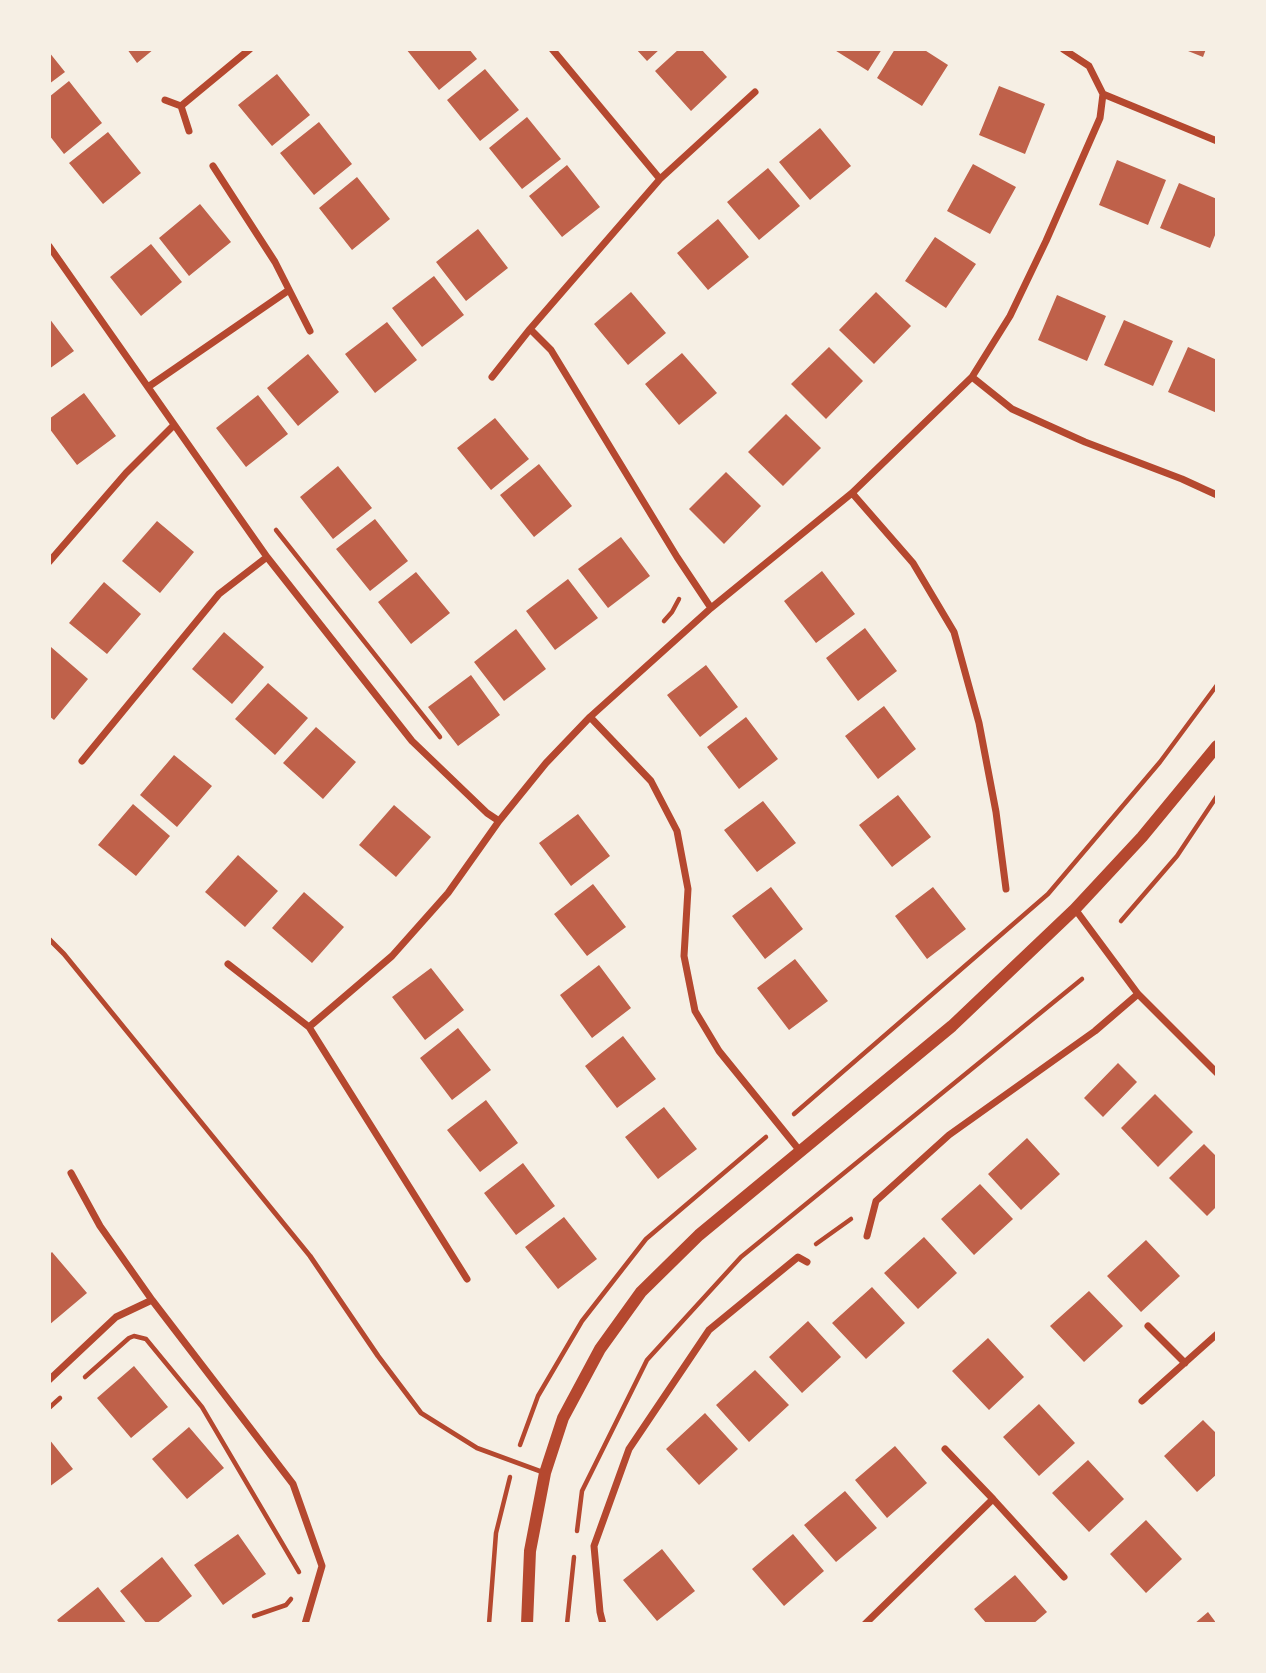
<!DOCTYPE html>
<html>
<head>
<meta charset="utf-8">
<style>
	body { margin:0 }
	#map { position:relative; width:1266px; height:1673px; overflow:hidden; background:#f6efe4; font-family:"DM Sans",sans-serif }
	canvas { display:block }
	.frame { position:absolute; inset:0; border:51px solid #f6efe4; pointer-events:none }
</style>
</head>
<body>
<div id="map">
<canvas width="1266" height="1673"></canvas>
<div class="frame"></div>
</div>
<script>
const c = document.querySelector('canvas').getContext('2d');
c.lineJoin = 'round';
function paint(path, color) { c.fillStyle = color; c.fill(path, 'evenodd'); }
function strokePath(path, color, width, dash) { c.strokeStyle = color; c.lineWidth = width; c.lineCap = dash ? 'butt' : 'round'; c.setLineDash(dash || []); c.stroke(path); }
paint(new Path2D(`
	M127,49H154L137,63Z
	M406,49H469L477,59L439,90Z
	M636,49H660L647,61Z
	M679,49H701L727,77L691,111L655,71Z
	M833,49H882L868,71Z
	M895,49H923L948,65L922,106L877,78Z
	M1183,49H1206L1203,57Z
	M49,52L65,72L49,84Z
	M485,69L519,110L480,141L447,100Z
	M277,74L310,115L272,146L238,105Z
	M69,81L102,123L64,154L49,135V97Z
	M999,86L1045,104L1025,154L979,135Z
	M527,117L561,159L522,189L489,148Z
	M319,122L352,164L314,195L280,153Z
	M820,128L851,166L810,200L779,162Z
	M108,132L141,173L103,204L69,163Z
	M1117,160L1166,180L1148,225L1099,205Z
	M973,164L1016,187L990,234L947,211Z
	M567,165L600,207L562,237L529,196Z
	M768,168L800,206L759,240L727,202Z
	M357,177L390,219L352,250L319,208Z
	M1179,183L1217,199V230L1210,248L1160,228Z
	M200,204L231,242L189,276L159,238Z
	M718,219L749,257L708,290L677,253Z
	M478,229L508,268L466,301L436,262Z
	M935,237L976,264L946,308L905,281Z
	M151,244L182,282L141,316L110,277Z
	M434,276L464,315L422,347L392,308Z
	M631,292L666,333L628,365L594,324Z
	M876,292L911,326L874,364L839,330Z
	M1057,295L1106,316L1087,361L1038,340Z
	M49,318L74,351L49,369Z
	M1124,320L1173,341L1153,386L1104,365Z
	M387,322L417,360L375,393L345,354Z
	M829,347L863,381L826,419L791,384Z
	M1188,347L1217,360V413L1168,392Z
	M682,353L717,393L679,425L645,384Z
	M308,354L339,392L298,426L267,388Z
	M84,393L116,436L77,465L49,428V419Z
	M258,395L288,434L246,467L216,428Z
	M786,414L821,448L783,486L748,452Z
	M495,418L529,459L491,490L457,448Z
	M539,464L572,506L534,537L500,495Z
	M338,466L372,508L333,539L300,497Z
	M726,472L761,506L724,544L689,509Z
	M375,519L408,561L370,591L336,549Z
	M157,521L194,552L160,593L122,561Z
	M621,537L650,576L608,608L578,569Z
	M822,571L855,614L816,643L784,601Z
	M416,572L450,613L411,644L378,602Z
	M568,579L598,618L555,650L526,611Z
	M104,582L141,614L107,654L69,623Z
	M865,628L897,671L858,701L826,658Z
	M516,629L546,669L504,701L474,662Z
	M224,632L264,667L232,704L192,669Z
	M51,647L88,679L54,720L49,716V650Z
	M706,665L738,707L700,737L667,695Z
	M471,675L500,715L458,746L428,707Z
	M268,683L308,718L275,755L235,719Z
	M884,706L916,749L878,779L845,736Z
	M746,717L778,759L739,789L707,747Z
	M316,727L356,762L323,799L283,763Z
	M174,755L212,786L177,827L140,795Z
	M898,795L931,837L892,867L859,825Z
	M763,801L796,843L757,872L724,830Z
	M133,804L170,836L136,876L98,845Z
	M394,805L431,837L396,877L359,845Z
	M578,814L610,856L571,886L539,843Z
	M238,855L278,891L245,927L205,892Z
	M593,884L626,927L587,956L554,914Z
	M771,887L803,929L765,959L732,916Z
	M933,887L966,929L927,959L895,916Z
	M304,892L344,927L312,963L272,928Z
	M795,959L828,1001L789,1030L757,988Z
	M599,965L631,1008L592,1038L560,995Z
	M431,968L464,1010L425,1040L392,997Z
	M458,1028L491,1070L452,1100L420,1058Z
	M623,1036L656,1079L617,1108L585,1066Z
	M1118,1063L1137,1082L1103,1117L1084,1098Z
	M1155,1094L1193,1132L1158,1167L1121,1128Z
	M486,1100L518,1143L480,1172L447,1130Z
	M664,1107L697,1149L658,1179L625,1137Z
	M1027,1138L1060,1174L1021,1210L988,1174Z
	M1204,1144L1217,1157V1206L1207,1216L1169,1178Z
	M523,1163L555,1206L516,1235L484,1193Z
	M980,1184L1013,1219L974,1255L941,1219Z
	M564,1217L597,1259L558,1289L525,1247Z
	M924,1237L957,1273L918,1309L884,1273Z
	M1146,1240L1180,1276L1141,1312L1107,1276Z
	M52,1252L87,1293L49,1325V1255Z
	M872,1287L905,1323L866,1359L832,1323Z
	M1089,1291L1123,1326L1084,1362L1050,1326Z
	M808,1321L841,1357L802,1393L769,1357Z
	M988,1338L1024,1377L989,1410L952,1371Z
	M134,1366L168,1407L131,1438L97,1398Z
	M755,1370L789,1405L749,1442L716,1405Z
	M1039,1404L1075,1443L1039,1476L1003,1437Z
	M705,1413L738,1449L699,1485L666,1449Z
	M1203,1420L1217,1434V1474L1197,1492L1164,1456Z
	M189,1427L224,1468L187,1499L152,1459Z
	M49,1439L73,1469L49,1487Z
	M895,1446L927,1483L887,1518L855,1480Z
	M1088,1460L1124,1499L1089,1532L1052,1493Z
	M845,1491L877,1528L836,1562L804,1525Z
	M1146,1520L1182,1559L1146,1593L1110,1554Z
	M238,1534L266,1574L223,1605L194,1565Z
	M793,1534L824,1571L784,1606L752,1569Z
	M662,1549L695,1591L657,1621L623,1580Z
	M162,1557L192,1596L156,1624H147L120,1591Z
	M1015,1575L1047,1612L1033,1624H987L974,1609Z
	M98,1587L127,1624H60L57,1620Z
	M1208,1612L1217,1624H1194Z`), '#bf614a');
strokePath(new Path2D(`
	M276,530L440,737
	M664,621L672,612L679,599
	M1121,921L1177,856L1217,796
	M794,1114L1048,894L1160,762L1217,685
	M816,1244L851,1219
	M85,1377L129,1338L134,1336L146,1339L202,1407L299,1572
	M49,1408L60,1398
	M520,1445L538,1396L582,1321L646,1239L766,1137
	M577,1531L582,1491L647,1360L741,1257L1082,979
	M254,1616L286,1605L291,1599
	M489,1624L496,1533L510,1477
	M567,1624L574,1557`), '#b5482f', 4.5);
strokePath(new Path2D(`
	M49,939L64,954L310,1256L378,1356L421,1413L477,1448L545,1473`), '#b5482f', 5);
strokePath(new Path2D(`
	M552,49L660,179
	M1103,94L1217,141
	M165,100L181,106L189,131
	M181,106L250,49
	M213,166L275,262L310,331
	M49,246L267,557L412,741L487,813L499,821
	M530,329L551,350L677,557L711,608
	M492,377L530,329L660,179L755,92
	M972,377L1012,409L1085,442L1182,479L1217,495
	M148,387L289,290
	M852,493L913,563L954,632L979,723L996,812L1006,889
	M49,562L126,473L174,425
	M590,717L651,781L677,831L688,889L684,956L695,1011L719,1051L800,1151
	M82,761L219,594L267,557
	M1075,909L1138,994L1217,1073
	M228,964L309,1027L467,1279
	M309,1027L392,956L448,893L499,821L546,763L590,717L711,608L852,493L972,377L1010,316L1046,241L1100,118L1103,94L1089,66L1063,49
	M71,1173L100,1226L152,1300
	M867,1236L876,1201L949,1135L1095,1031L1138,994
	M1148,1326L1185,1363
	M49,1380L116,1317L152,1300L293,1484L322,1566L305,1624
	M1142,1401L1217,1334
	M945,1449L993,1499
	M603,1624L600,1612L594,1546L629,1449L709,1330L798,1257L807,1262
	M865,1624L993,1499L1064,1577`), '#b5482f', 7);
strokePath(new Path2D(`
	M527,1624L530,1551L545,1473L563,1418L600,1349L641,1292L699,1235L952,1026L1075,909L1142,837L1217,746`), '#b5482f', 12);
</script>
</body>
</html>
